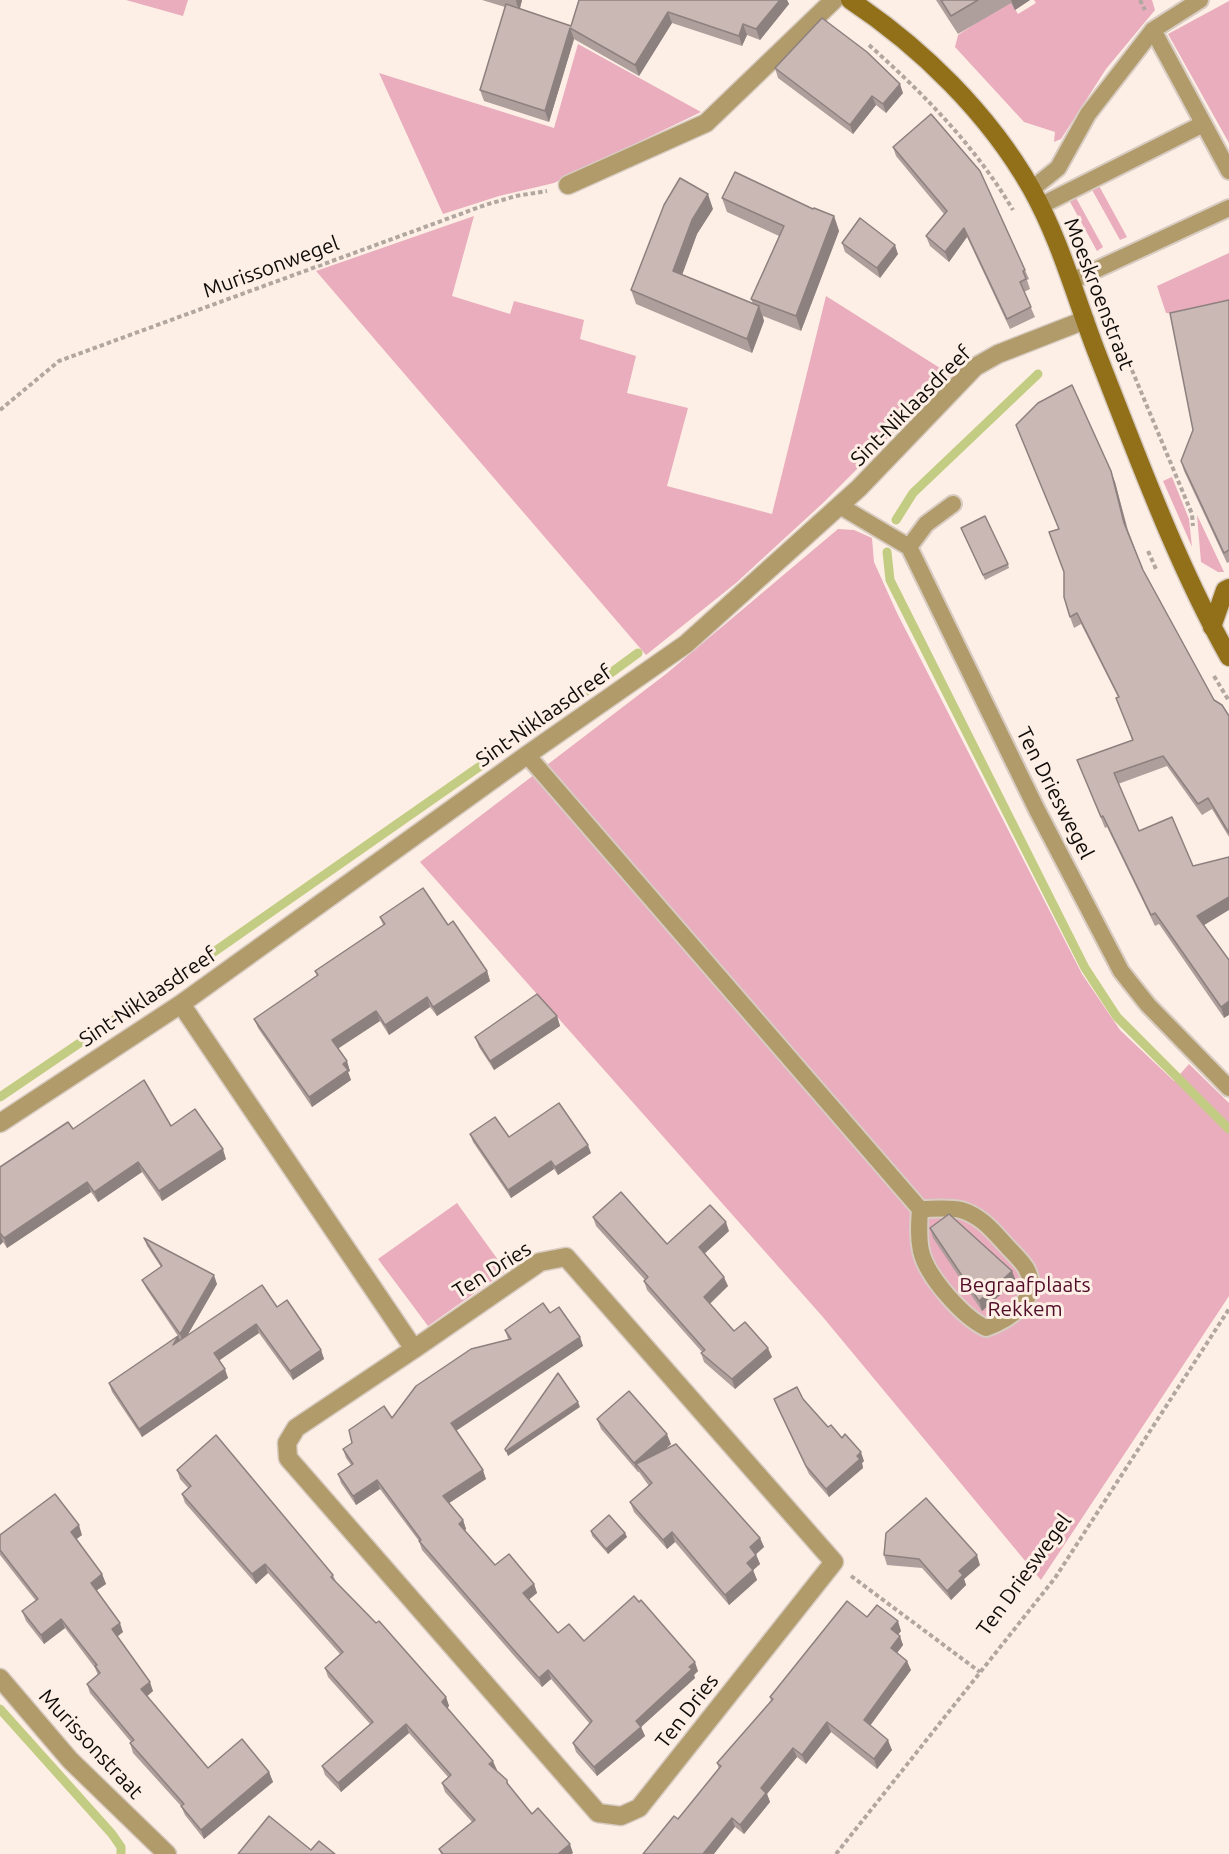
<!DOCTYPE html>
<html>
<head>
<meta charset="utf-8">
<style>
	body { margin:0 }
	canvas { display:block; background:#fdefe5 }
</style>
</head>
<body>
<canvas width="1229" height="1854"></canvas>
<script>
const c = document.querySelector('canvas').getContext('2d');
c.lineJoin = 'round';
function paint(path, color) { c.fillStyle = color; c.fill(path, 'evenodd'); }
function strokePath(path, color, width, dash) { c.strokeStyle = color; c.lineWidth = width; c.lineCap = dash ? 'butt' : 'round'; c.setLineDash(dash || []); c.stroke(path); }
function label(font, color, halo, rows, align = 'center') {
  c.font = font + ' Ubuntu,sans-serif'; c.lineWidth = 6; c.setLineDash([]); c.textBaseline = 'middle'; c.strokeStyle = halo; c.fillStyle = color; for (const [text, x, y, turn = 0] of rows) {
    c.save(); c.translate(x, y); c.rotate((+turn || 0) * Math.PI / 180); c.textAlign = isNaN(turn) ? turn : align; if (halo) c.strokeText(text, 0, 0); c.fillText(text, 0, 0); c.restore();
  }
}
paint(new Path2D(`
	M126,0H188L183,16Z
	M1034,0H1152L1155,10L1106,69L1061,139L1054,142L1055,132L1024,122L955,47L958,35L1010,1L1018,14L1036,3Z
	M1229,1V143L1168,34Z
	M578,44L701,112L554,183L499,196L443,214L379,73L554,128Z
	M1098,184L1127,237L1120,240L1091,188Z
	M1075,196L1103,247L1097,251L1069,200Z
	M474,216L452,296L510,314L514,301L584,320L580,339L636,356L627,393L688,408L667,486L772,514L826,296L951,375L824,502L736,583L646,655L316,271Z
	M1229,253V304L1184,315L1166,313L1157,286Z
	M1172,477L1189,519L1192,547L1163,481Z
	M1197,515L1224,572H1218L1201,562Z
	M838,529L854,530L872,538L874,562L897,613L1082,974L1120,1030L1174,1081L1189,1064L1229,1103V1296L1041,1580L822,1316L420,862L666,674Z
	M457,1203L506,1271L428,1326L378,1259Z`), '#e9adbd');
strokePath(new Path2D(`
	M896,520L913,493L1038,374
	M887,552L890,580L1085,968L1117,1017L1229,1129
	M534,729L638,653
	M0,1097L211,954L496,755
	M0,1709L112,1834L121,1847V1854`), '#c3cc83', 9);
const lane = new Path2D(`
	M1153,30L1229,171
	M1032,189L1058,168L1088,114L1153,30L1200,0
	M1040,206L1203,124
	M1072,281L1229,208
	M840,506L909,547
	M909,547L1037,810L1121,971L1148,1005L1229,1088
	M909,547L926,524L953,504
	M527,755L920,1209C919,1224 918,1237 921,1251C927,1277 963,1317 986,1328C1009,1320 1043,1298 1026,1268C1021,1260 1012,1252 1005,1244C992,1230 981,1216 961,1210C949,1207 933,1209 920,1209`);
const street = new Path2D(`
	M568,185L706,123L834,0
	M181,1004L414,1349L296,1428L287,1443L288,1458L598,1813L621,1816L639,1808L834,1562L566,1257L540,1262L414,1349
	M0,1123L181,1004L527,755L686,644L859,488L975,367L998,354L1085,320
	M0,1678L70,1760L167,1854`);
const secondary = new Path2D(`
	M850,0C921,47 989,114 1031,188C1062,243 1077,304 1100,361C1138,458 1178,567 1229,657
	M1212,627L1225,590L1229,588`);
strokePath(lane, '#d7cbc2', 20);
strokePath(street, '#d7cbc2', 21);
strokePath(secondary, '#d7cbc2', 21);
strokePath(new Path2D(`
	M1140,0L1145,10
	M869,45C925,95 975,146 1013,210
	M1129,363L1192,514L1193,526
	M0,410L59,361L485,205L516,196L547,191
	M1148,551L1156,569
	M1214,676L1229,701
	M851,1576L980,1672
	M836,1854L1055,1578L1229,1309`), '#b2a7a0', 4, [4.5, 3]);
strokePath(lane, '#b19b6a', 16);
strokePath(street, '#b19b6a', 18);
strokePath(secondary, '#917019', 18);
paint(new Path2D(`
	M482,0H522L520,9L571,26L579,0H787L789,4L760,40L747,35L742,46L672,23L639,76L574,39L549,122L484,101L480,90L505,7Z
	M936,0H1030L1015,10L1011,3L958,34Z
	M775,68L903,93L886,113L876,105L853,134L778,78Z
	M893,147L1025,270L1029,279L1027,280L1030,289L1024,292L1035,317L1010,329L967,237L949,262L930,246L926,236L944,214L896,156Z
	M722,198L813,209L834,216L839,231L801,331L763,316L764,321L752,353L636,304L631,290L713,209L697,234L682,275L753,304L751,299L779,236L727,212Z
	M842,243L898,254L880,278L845,252Z
	M1229,300V562L1227,563L1184,471L1181,461L1193,430Z
	M1016,425L1115,482L1128,530L1143,570L1214,700L1229,716V837L1212,809L1202,815L1167,766L1118,784L1139,831L1204,925L1224,1018L1159,924L1155,926L1107,827L1105,828L1077,760L1132,740L1118,697L1081,624L1074,628L1070,617L1059,529Z
	M961,528L1008,564L1009,568L985,580Z
	M380,917L448,925L487,971L490,981L437,1016L430,1007L389,1035L380,1021L338,1048L350,1071L348,1072L351,1080L312,1107L258,1028L254,1019L317,976L315,971L383,925Z
	M557,1016L560,1026L494,1070L479,1047L475,1037Z
	M171,1126L226,1159L162,1201L142,1172L98,1202L91,1192L7,1248L3,1242L0,1245V1167L73,1129Z
	M470,1134L509,1137L591,1153L558,1175L554,1169L511,1198L473,1142Z
	M593,1217L667,1244L729,1231L705,1253L728,1286L710,1304L734,1331L772,1357L735,1389L704,1362L701,1353L702,1352L647,1290L644,1281L645,1280L596,1226Z
	M930,1228L1016,1281L982,1311L933,1238Z
	M144,1238L217,1284L187,1336L277,1307L321,1350L324,1359L293,1380L259,1333L219,1360L228,1378L142,1437L112,1392L109,1383L178,1336L146,1288L142,1280L161,1267L147,1246Z
	M550,1313L580,1337L583,1346L456,1431L486,1479L449,1503L463,1520L466,1529L465,1531L495,1565L534,1584L537,1593L529,1599L558,1633L584,1641L698,1671L694,1675L695,1678L641,1727L645,1736L597,1776L576,1752L573,1743L590,1724L551,1679L542,1687L516,1658L422,1550L419,1541L380,1489L356,1505L341,1483L338,1474L351,1465L346,1458L343,1449L392,1418L508,1339L505,1330Z
	M774,1399H803L828,1427L842,1438L864,1461L862,1463L863,1468L829,1497L809,1474L777,1407Z
	M597,1419L671,1444L663,1451L760,1538L764,1547L756,1554L760,1564L753,1570L757,1580L729,1605L675,1542L667,1549L634,1512L630,1502L649,1486L639,1472H638L601,1429Z
	M177,1470L333,1575L336,1582L446,1697L449,1706L447,1708L497,1770H496L507,1780L509,1787L532,1814L573,1853L571,1854H441L439,1849L472,1822L445,1792L442,1783L448,1777L409,1733L341,1792L325,1775L322,1766L370,1724L328,1677L325,1668L340,1654L268,1573L256,1584L185,1503L182,1494L188,1488L180,1479Z
	M591,1531L625,1533L627,1537L608,1554L592,1536Z
	M0,1535H82L76,1539L102,1574L106,1584L96,1591L123,1632L117,1637L153,1691L147,1696L208,1768L269,1772L273,1782L204,1839L185,1815L181,1806L133,1753L130,1743L131,1742L90,1693L87,1684L98,1675L95,1668L65,1628L44,1644L26,1621L22,1611L36,1601L0,1555Z
	M884,1555L980,1565L964,1579L966,1585L951,1600L922,1568L887,1565Z
	M867,1617L901,1631L898,1634L903,1645L897,1653L911,1670L870,1725L892,1750L877,1769L831,1732L806,1764L797,1757L767,1794L770,1802L744,1834L735,1827L678,1819L719,1769L717,1763L771,1701L770,1697Z`), '#ae9e9c');
paint(new Path2D(`
	M516,0H522L519,11L516,1Z
	M780,0H787L789,4L760,40L756,29Z
	M1011,0H1030L1015,10Z
	M668,12L672,23L639,76L635,65Z
	M743,24L747,35L742,46L739,36Z
	M570,28L574,39L549,122L545,111Z
	M900,84L903,93L886,113L883,104Z
	M872,96L876,105L853,134L850,125Z
	M708,194L713,209L697,234L678,286L673,271L692,220Z
	M834,216L839,231L801,331L796,316Z
	M964,228L967,237L949,262L945,252Z
	M895,245L898,254L880,278L877,268Z
	M759,306L764,321L752,353L747,339Z
	M1111,471L1115,482L1128,533L1124,523Z
	M1229,897V910L1201,927L1197,916Z
	M487,971L490,981L437,1016L433,1007Z
	M427,997L430,1007L389,1035L385,1025Z
	M1229,1001V1015L1224,1018L1221,1007Z
	M376,1011L380,1021L336,1050L332,1040Z
	M557,1016L560,1026L494,1070L490,1061Z
	M347,1061L350,1071L348,1072L351,1080L312,1107L309,1097Z
	M588,1145L591,1153L558,1175L555,1167Z
	M223,1149L226,1159L162,1201L159,1191Z
	M551,1161L554,1169L511,1198L508,1190Z
	M138,1162L142,1172L98,1202L94,1192Z
	M87,1182L91,1192L7,1248L4,1238Z
	M726,1222L729,1231L702,1256L699,1247Z
	M0,1233L3,1242L0,1245Z
	M1012,1271L1016,1281L982,1311L979,1301Z
	M214,1275L217,1284L183,1343L180,1334Z
	M724,1277L728,1286L707,1306L704,1297Z
	M256,1324L259,1333L217,1362L214,1353Z
	M178,1336L182,1345H173Z
	M580,1337L583,1346L454,1432L451,1423Z
	M768,1348L772,1357L735,1389L732,1379Z
	M321,1350L324,1359L293,1380L290,1371Z
	M225,1369L228,1378L142,1437L139,1429Z
	M578,1402L580,1407L508,1456L506,1451Z
	M667,1434L671,1444L641,1470L636,1464L638,1472L634,1463Z
	M861,1452L864,1461L862,1463L863,1468L829,1497L826,1489Z
	M483,1470L486,1479L446,1505L443,1496Z
	M377,1480L380,1489L356,1505L353,1496Z
	M463,1520L466,1529L462,1533L459,1524Z
	M79,1525L82,1535L74,1541L71,1532Z
	M672,1532L675,1542L667,1549L663,1540Z
	M625,1533L627,1537L608,1554L606,1549Z
	M760,1538L764,1547L753,1557L750,1547Z
	M756,1555L760,1564L750,1573L747,1563Z
	M977,1555L980,1565L964,1579L966,1585L951,1600L947,1591L959,1571Z
	M265,1564L268,1573L256,1584L252,1574Z
	M753,1570L757,1580L729,1605L725,1595Z
	M102,1574L106,1584L94,1592L91,1583Z
	M534,1584L537,1593L526,1602L523,1593Z
	M61,1619L65,1628L44,1644L41,1635Z
	M898,1621L901,1631L895,1639L891,1629Z
	M120,1623L123,1632L115,1638L112,1629Z
	M900,1636L903,1645L894,1657L891,1648Z
	M907,1661L911,1670L867,1730L864,1720Z
	M695,1662L698,1671L694,1675L695,1678L641,1727L645,1736L597,1776L594,1767L636,1721L689,1667Z
	M548,1670L551,1679L542,1687L539,1678Z
	M150,1682L153,1691L145,1698L141,1689Z
	M446,1697L449,1706L445,1711L442,1702Z
	M827,1722L831,1732L806,1764L802,1755Z
	M406,1724L409,1733L341,1792L338,1783Z
	M888,1740L892,1750L877,1769L874,1759Z
	M793,1748L797,1757L767,1794L770,1802L744,1834L740,1825L761,1788Z
	M493,1761L497,1770L492,1773L489,1764Z
	M269,1772L273,1782L204,1839L201,1830Z
	M732,1818L735,1827L714,1854H703Z
	M570,1844L573,1853L571,1854H558Z`), '#8d817f');
const building = new Path2D(`
	M579,0H780L756,29L743,24L739,36L668,12L635,65L570,28L545,111L480,90L506,4L571,26Z
	M941,0H978L951,16Z
	M822,18L867,52L900,84L883,104L872,96L850,125L775,68Z
	M931,114L980,171L1025,270L1023,271L1026,279L1020,282L1031,307L1007,319L964,228L945,252L926,236L947,211L893,147Z
	M735,172L813,209L814,208L834,216L796,316L751,299L784,226L722,198Z
	M680,178L708,194L692,220L673,271L759,306L747,339L631,290L664,205Z
	M860,218L895,245L877,268L842,243Z
	M1229,300V550L1224,553L1181,461L1193,430L1170,313Z
	M1072,385L1111,471L1124,523L1143,570L1214,700L1222,705L1229,716V833L1208,798L1198,804L1163,756L1114,773L1139,831L1172,817L1193,866L1229,857V897L1197,916L1229,960V1001L1221,1007L1155,913L1151,915L1103,816L1101,817L1077,760L1133,740L1116,698L1119,697L1077,613L1070,617L1064,597V572L1049,532L1059,529L1016,425L1038,403Z
	M985,516L1008,564L983,575L961,528Z
	M423,888L448,925L453,921L487,971L433,1007L427,997L385,1025L376,1011L332,1040L347,1061L343,1064L348,1070L309,1097L254,1019L318,975L315,971L385,924L380,917Z
	M537,994L557,1016L490,1061L475,1037Z
	M144,1080L171,1126L195,1109L223,1149L159,1191L138,1162L94,1192L87,1182L4,1238L0,1233V1167L68,1122L73,1129Z
	M559,1103L588,1145L555,1167L551,1161L508,1190L470,1134L495,1117L509,1137Z
	M621,1192L667,1244L710,1205L726,1222L699,1247L724,1277L704,1297L734,1331L745,1322L768,1348L732,1379L701,1353L705,1350L644,1281L648,1277L593,1217Z
	M949,1214L1012,1271L979,1301L930,1228Z
	M144,1238L214,1275L180,1334L142,1280L162,1266Z
	M262,1285L277,1307L287,1300L321,1350L290,1371L256,1324L214,1353L225,1369L139,1429L109,1383L178,1336L173,1345Z
	M543,1303L550,1313L559,1307L580,1337L451,1423L483,1470L443,1496L463,1520L459,1524L495,1565L509,1554L534,1584L523,1593L558,1633L569,1624L584,1641L634,1596L639,1602L641,1600L695,1662L689,1667L692,1669L636,1721L641,1727L594,1767L573,1743L592,1721L548,1670L539,1678L513,1649L419,1541L421,1540L377,1480L353,1496L338,1474L353,1464L343,1449L352,1443L349,1430L384,1406L392,1418L416,1386L471,1349L511,1339L505,1330Z
	M558,1373L578,1402L506,1451L505,1449Z
	M797,1387L803,1399L828,1427L831,1425L842,1438L845,1434L861,1452L857,1456L860,1459L826,1489L806,1466L774,1399Z
	M629,1391L667,1434L634,1463L597,1419Z
	M216,1435L333,1575L331,1577L376,1623L379,1621L446,1697L442,1702L493,1761L489,1764L507,1780V1783L532,1814L538,1808L570,1844L558,1854H443L439,1849L475,1820L442,1783L451,1775L406,1724L338,1783L322,1766L373,1722L325,1668L343,1652L265,1564L252,1574L182,1494L191,1486L177,1470Z
	M676,1444L760,1538L750,1547L756,1555L747,1563L753,1570L725,1595L672,1532L663,1540L630,1502L652,1483L636,1464Z
	M55,1494L79,1525L71,1532L102,1574L91,1583L120,1623L112,1629L150,1682L141,1689L208,1768L242,1739L269,1772L201,1830L181,1806L184,1804L130,1743L134,1740L87,1684L100,1673L95,1666L97,1665L61,1619L41,1635L22,1611L38,1599L0,1550V1535Z
	M926,1498L977,1555L959,1571L963,1575L947,1591L919,1559L884,1555L886,1533Z
	M609,1515L625,1533L606,1549L591,1531Z
	M847,1601L867,1617L877,1605L898,1621L891,1629L900,1636L891,1648L907,1661L864,1720L888,1740L874,1759L827,1722L802,1755L793,1748L761,1788L766,1793L740,1825L732,1818L703,1854H643L674,1816L678,1819L721,1766L717,1763L773,1699L770,1697Z
	M269,1816L311,1850L319,1841L335,1854H238Z`);
paint(building, '#cab8b5');
strokePath(building, '#8d817f', 1.5);
label('21px', '#0f0b08', '#fdefe5', [
	["Murissonwegel",271,267,-20],
	["Moeskroenstraat",1099,294,69],
	["Sint-Niklaasdreef",911,406,-45],
	["Sint-Niklaasdreef",544,716,-35],
	["Ten Drieswegel",1055,793,63],
	["Sint-Niklaasdreef",148,997,-34],
	["Ten Dries",492,1270,-32],
	["Ten Drieswegel",1024,1575,-54],
	["Ten Dries",687,1711,-52],
	["Murissonstraat",91,1744,47]
]);
label('21px', '#510d29', '#fdefe5', [
	["Begraafplaats",1025,1285],
	["Rekkem",1025,1309]
]);
</script>
</body>
</html>
